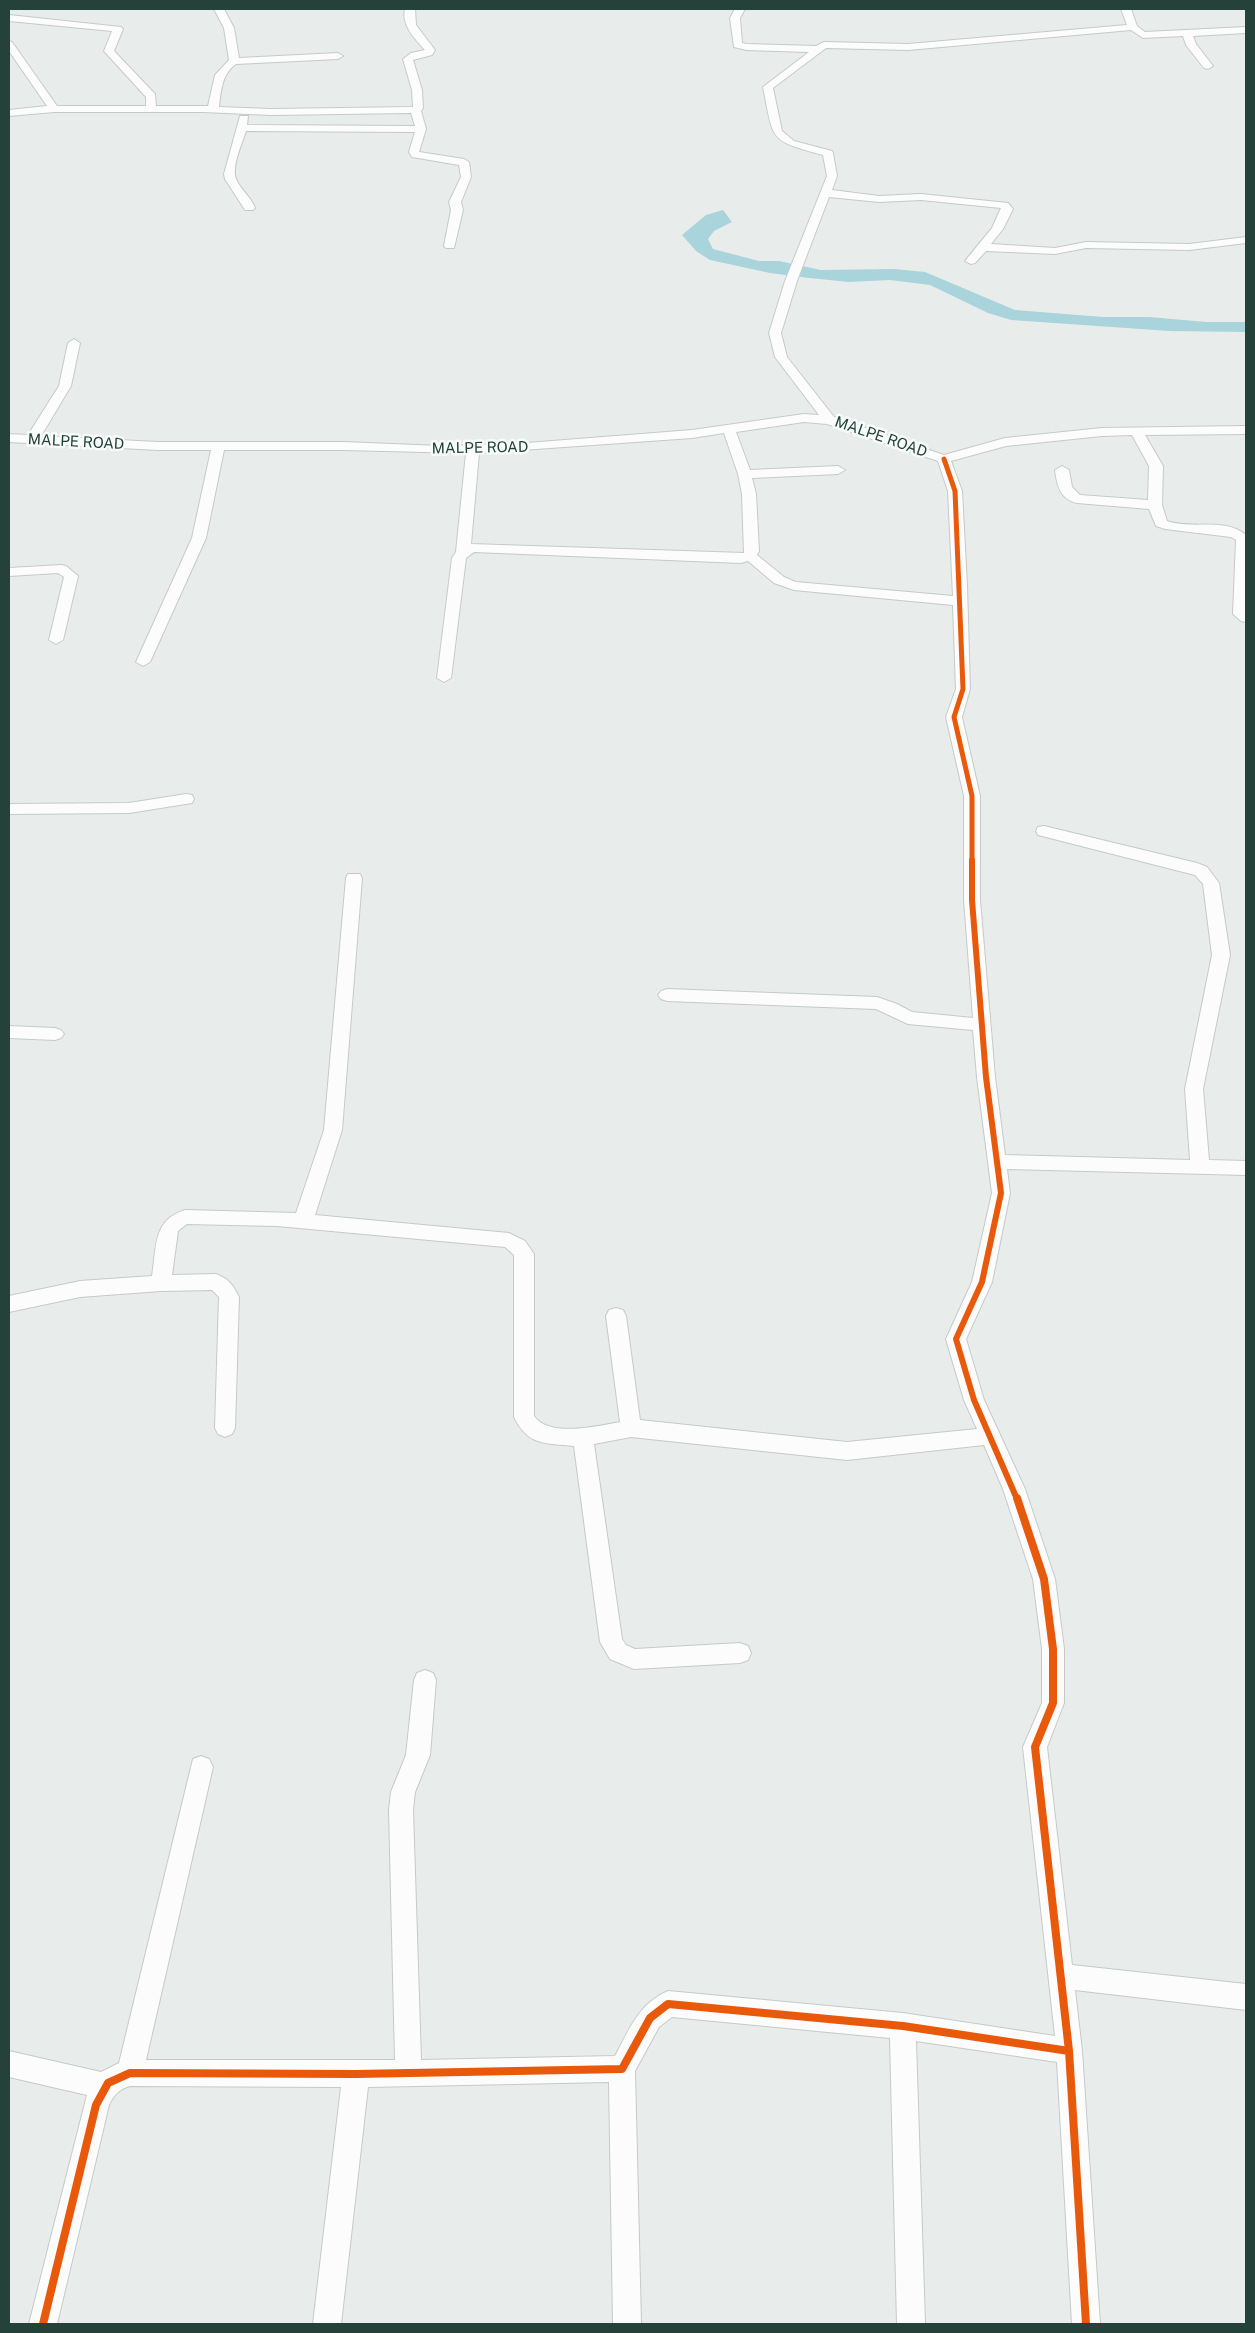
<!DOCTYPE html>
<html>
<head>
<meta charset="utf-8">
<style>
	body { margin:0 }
	#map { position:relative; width:1255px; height:2333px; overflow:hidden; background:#e8edeb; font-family:"Public Sans",sans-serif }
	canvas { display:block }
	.frame { position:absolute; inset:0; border:10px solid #24423a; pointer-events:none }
</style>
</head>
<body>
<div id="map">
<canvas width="1255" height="2333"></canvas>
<div class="frame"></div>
</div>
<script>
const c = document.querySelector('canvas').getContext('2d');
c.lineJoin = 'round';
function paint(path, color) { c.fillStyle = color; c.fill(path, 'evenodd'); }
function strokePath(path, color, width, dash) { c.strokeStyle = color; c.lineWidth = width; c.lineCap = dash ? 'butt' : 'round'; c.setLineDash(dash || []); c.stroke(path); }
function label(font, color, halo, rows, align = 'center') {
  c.font = font + ' "Public Sans",sans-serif'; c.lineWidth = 5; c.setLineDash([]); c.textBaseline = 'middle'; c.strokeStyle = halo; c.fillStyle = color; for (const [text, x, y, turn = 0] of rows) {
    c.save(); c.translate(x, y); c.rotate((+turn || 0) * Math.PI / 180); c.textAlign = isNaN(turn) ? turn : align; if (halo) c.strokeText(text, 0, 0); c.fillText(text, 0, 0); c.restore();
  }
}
paint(new Path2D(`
	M723,210L732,222L714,231L708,239L713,249L759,261H779L821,270L894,269L925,272L1015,310L1103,317H1149L1206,322H1246V332L1169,331L1011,320L988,313L930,285L890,280L849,282L809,278L770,273L710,260L696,251L682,235L706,215Z`), '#a9d4db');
const minor = new Path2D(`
	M214,9H224L234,28L239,58L338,53L343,56L338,59L236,64C222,74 221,90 219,107L271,109L413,107L412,90L403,59L411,53L425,50C415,39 401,25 405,9H415L416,25L435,50L432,55L413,60L422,90L423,108L421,111L426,129L419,152L464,159L469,162L471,177L461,202L463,210L454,248H446L444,246L451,210L449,202L461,177L459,165L412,157L409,152L415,132L246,131C242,144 230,169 237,181C242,191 251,197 255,208L253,210H245L225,179L224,174L240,116H248L247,125L415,126L411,113L271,115L203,112H54L9,116V110L47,106L9,51V41L12,42L57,106H146V97L104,51L112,31L9,21V15L121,27L123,29L114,51L155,94L156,106H208L215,75L229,60L224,28Z
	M735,9H745L740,18L742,43L746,44L816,46L824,42L908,44L1127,25L1121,9H1131L1137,26L1145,32L1246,27V33L1193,36L1196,44L1213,66L1208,69L1204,68L1186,45L1183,36L1143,38L1131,30L908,50L826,48L773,88L782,131L794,141L832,151L833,153L837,176L832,190L879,196L921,194L1008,203L1013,209L1003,229L991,244L1055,248L1086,242L1189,244L1246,237V243L1189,250L1086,248L1055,254L986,251L975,263L971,264L965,261L992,228L1001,208L921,200L879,202L829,197L797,281L781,333L787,357L834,417L944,455L1005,438L1102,428L1246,426V434L1145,435L1163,466L1162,505L1167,521C1192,530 1224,517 1246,535V622L1241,621L1233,614L1236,540L1231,537L1165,529L1156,526L1149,509L1077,503C1060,499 1057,486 1055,470L1062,466L1069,470L1072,487L1080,495L1148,500L1149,466L1132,435L1102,436L1006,446L951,461L962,491L967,585L970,689L962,717L980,796V900L995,1077L1005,1155L1190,1160L1185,1089L1212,955L1203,884L1195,875L1038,835L1036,831L1038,827L1044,826L1197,863L1207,867L1219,883L1230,955L1203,1089L1209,1160L1246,1161V1175L1007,1169L1010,1193L992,1282L966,1339L984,1400L1025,1489L1055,1579L1064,1649V1703L1047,1747L1072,1965L1246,1984V2010L1075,1990L1082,2051L1100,2324H1072L1057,2062L916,2041L925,2324H897L890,2038L672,2017L659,2027L635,2071L641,2324H613L609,2082L368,2087L341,2324H313L341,2087L130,2086C119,2089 114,2095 109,2105L57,2324H29L87,2095L9,2077V2051L101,2072L119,2063L193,1759L201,1756L209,1759L213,1767L146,2060H395L389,1810L391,1792L406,1755L414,1680L417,1673L425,1670L433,1673L436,1680L430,1755L415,1792L413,1810L421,2060L615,2056C629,2030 638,2004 668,1991L903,2013L1055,2036L1023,1747L1042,1703V1649L1033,1579L1003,1489L984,1445L847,1460L631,1437L594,1444L622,1639L626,1645L635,1649L740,1643L748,1646L751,1653L748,1660L740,1663L634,1669L610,1659L600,1642L574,1446C545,1443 528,1446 514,1417V1255L505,1247L277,1226L187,1224L178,1231L172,1275L216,1274C229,1279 233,1285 239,1297L235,1428L232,1434L225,1437L218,1434L215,1428L219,1297L212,1290L161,1291L80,1297L9,1312V1296L80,1281L152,1276C157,1247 152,1220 185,1210L296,1213L324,1130L346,878L348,874H360L362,878L342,1130L315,1215L509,1233L525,1241L534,1254V1416C549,1438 598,1426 620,1422L606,1316L609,1310L616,1308L623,1310L626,1316L640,1420L847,1442L977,1429L964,1400L946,1339L972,1282L992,1193L977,1077L973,1030L908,1024L876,1009L667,1001L661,999L658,995L661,991L667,989L877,997L897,1004L912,1012L973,1018L964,900V796L946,717L956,689L953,605L794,590L774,583L748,561L741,563L474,552L466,558L451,678L444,682L437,678L452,558L456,552L466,453L343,450H224L206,538L150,662L143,666L136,662L192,538L211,450H158L9,442V434L28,435L59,386L68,343L74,339L80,343L71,386L41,436L158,442H343L441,446L514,444L692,430L804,414L819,415L775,357L769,333L785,281L827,176L823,155C768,140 774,141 763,87L809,52L746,50L734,47L730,18ZM804,422L827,424L938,461L948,491L953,596L796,582L784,577L757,555L759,551L756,494L752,478L838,474L845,470L838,466L750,470L736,432ZM724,433L738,474L742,494L744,553L471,544L479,453L692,438Z
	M61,565L66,566L78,576L63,640L56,644L49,640L64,577L58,573L9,576V568Z
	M186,794L192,795L194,799L192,803L129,813L9,814V804L129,803Z
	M9,1026L55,1028L61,1030L64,1034L61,1038L55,1040L9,1038Z`);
strokePath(minor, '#c5cac8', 2);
paint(minor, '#fcfcfc');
strokePath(new Path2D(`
	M944,459L955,491L963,689L954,717L972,796V861`), '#e8590c', 5);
strokePath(new Path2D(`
	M972,860V900L986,1077L1001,1193L982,1282L956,1339L974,1400L1017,1499`), '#e8590c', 6);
strokePath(new Path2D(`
	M1017,1498L1044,1579L1053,1649V1703L1035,1747L1069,2051L1086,2324
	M43,2324L96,2105L108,2083L130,2073L356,2074L622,2069L650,2018L668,2004L903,2026L1069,2051`), '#e8590c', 8);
label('15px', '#24423a', '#f7fbf9', [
	["MALPE ROAD",881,437,19],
	["MALPE ROAD",76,442,3],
	["MALPE ROAD",480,448,-1]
]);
</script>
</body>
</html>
